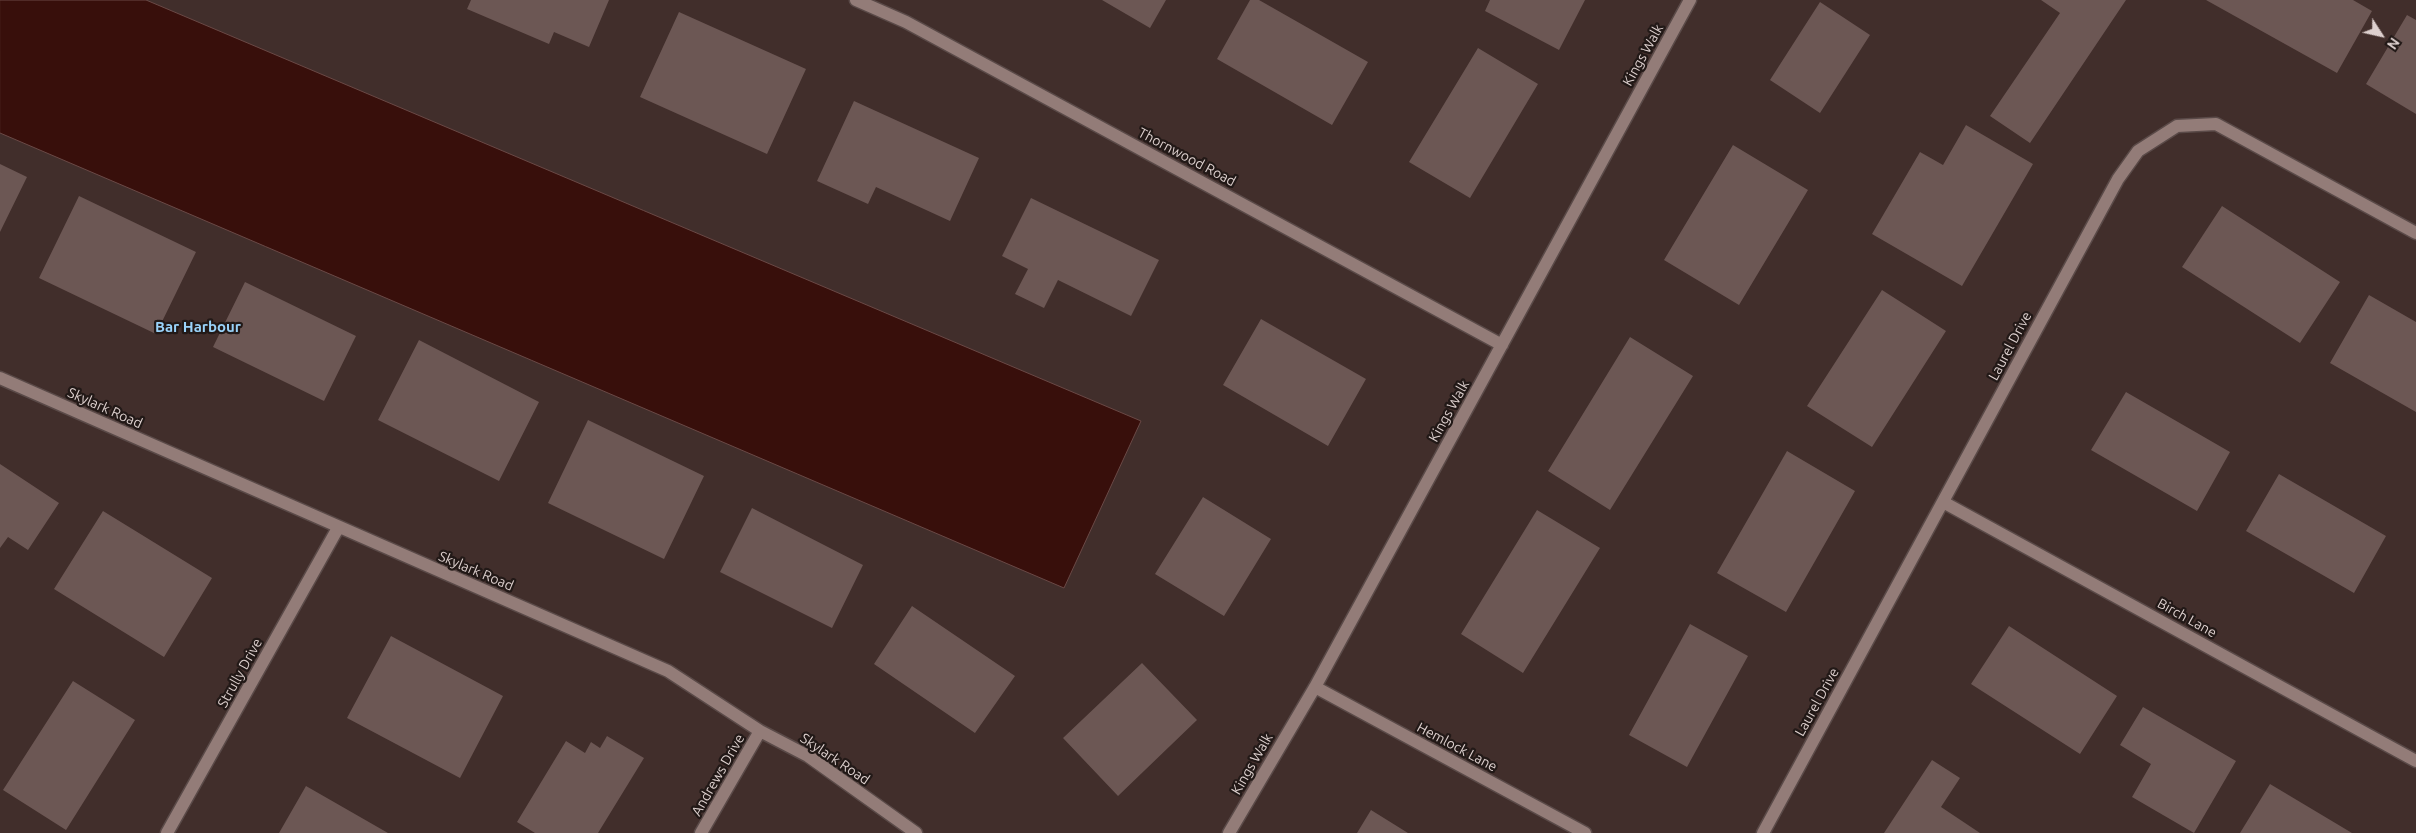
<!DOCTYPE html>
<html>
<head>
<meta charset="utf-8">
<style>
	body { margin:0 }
	#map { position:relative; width:2416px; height:833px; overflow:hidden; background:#412e2b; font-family:Ubuntu,sans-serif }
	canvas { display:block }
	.north { position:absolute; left:2356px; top:10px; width:50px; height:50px; -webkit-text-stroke:4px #221917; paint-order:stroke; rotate:125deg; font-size:14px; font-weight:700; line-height:20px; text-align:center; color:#ddd0ce }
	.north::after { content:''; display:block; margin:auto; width:18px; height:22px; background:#ddd0ce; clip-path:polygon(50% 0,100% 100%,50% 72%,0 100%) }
</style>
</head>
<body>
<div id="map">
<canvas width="2416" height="833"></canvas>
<div class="north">N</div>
</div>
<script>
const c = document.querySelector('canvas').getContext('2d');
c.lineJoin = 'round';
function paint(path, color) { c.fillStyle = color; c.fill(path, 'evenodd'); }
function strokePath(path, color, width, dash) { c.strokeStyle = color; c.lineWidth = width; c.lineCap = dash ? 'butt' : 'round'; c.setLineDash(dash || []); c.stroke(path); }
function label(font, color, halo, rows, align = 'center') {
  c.font = font + ' Ubuntu,sans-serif'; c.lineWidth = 4.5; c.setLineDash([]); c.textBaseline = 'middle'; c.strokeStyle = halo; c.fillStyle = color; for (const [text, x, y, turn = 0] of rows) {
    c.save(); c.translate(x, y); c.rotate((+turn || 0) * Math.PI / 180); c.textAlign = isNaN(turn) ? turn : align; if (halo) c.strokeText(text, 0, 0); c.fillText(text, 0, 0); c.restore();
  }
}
const water = new Path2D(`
	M0,0H146L1141,421L1064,588L0,133Z`);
paint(water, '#380f0b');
strokePath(water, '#6a4946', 1);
paint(new Path2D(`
	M471,0H609L589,47L554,32L549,44L467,9Z
	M1102,0H1166L1150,28Z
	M1250,0H1259L1368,62L1332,125L1217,59Z
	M1490,0H1585L1559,50L1485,11Z
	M2041,0H2126L2030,143L1990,116L2060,13Z
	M2206,0H2353L2372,11L2337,73Z
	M1820,2L1870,35L1820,113L1770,80Z
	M679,12L806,69L767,154L640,97Z
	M2407,15L2416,20V114L2366,84Z
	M1478,48L1538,84L1470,198L1409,162Z
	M854,101L979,158L950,221L876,187L868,204L817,181Z
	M1966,125L2033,164L1962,286L1872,234L1920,152L1943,165Z
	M1733,145L1808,190L1739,305L1664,260Z
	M0,164L27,177L0,232Z
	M79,196L196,252L156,334L39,278Z
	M1031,198L1159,260L1131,316L1058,280L1044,308L1015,294L1028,269L1002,256Z
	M2222,206L2340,282L2300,343L2182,267Z
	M245,282L356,336L324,401L213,347Z
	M1882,290L1946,331L1872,447L1807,406Z
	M2369,295L2416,322V412L2330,363Z
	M1261,319L1366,379L1328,446L1223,385Z
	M1630,337L1693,376L1610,510L1548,471Z
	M419,340L539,402L499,481L378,420Z
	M2126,392L2230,452L2197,511L2091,450Z
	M588,420L704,476L664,559L548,503Z
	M1787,451L1855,491L1786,612L1717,573Z
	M0,464L59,503L28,550L8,537L0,548Z
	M2279,474L2386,536L2354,593L2246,531Z
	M1203,497L1271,539L1224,616L1155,574Z
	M752,508L863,565L832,628L720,572Z
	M1537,510L1600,548L1523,673L1461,634Z
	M103,511L212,578L164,657L54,589Z
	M912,606L1015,676L975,733L874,664Z
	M1690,624L1748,656L1687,767L1629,735Z
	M2009,626L2117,696L2080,754L1971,684Z
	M391,636L503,696L460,778L347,718Z
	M1142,663L1197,720L1118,796L1063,738Z
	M73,681L135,720L66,830L3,790Z
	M2143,707L2236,761L2194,833L2132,797L2151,764L2120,745Z
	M607,736L644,758L598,833H535L517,822L566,741L585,753L591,742L600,748Z
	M1932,760L1960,778L1941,807L1980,833H1884Z
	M2270,784L2352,833H2240Z
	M306,786L388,833H279Z
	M1371,810L1408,833H1357Z`), '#6c5754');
const street = new Path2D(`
	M856,0L906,22L1502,345
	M0,378L668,671L760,731L808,756L916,833
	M1943,502L2416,761
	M1315,687L1585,833
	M167,833L338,528
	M701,833L760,731
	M1229,833L1315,687L1690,0
	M1763,833L2118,179L2138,151L2177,126L2216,124L2416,233`);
strokePath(street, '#5a4a48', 15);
strokePath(street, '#937c78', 12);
label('14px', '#ddd0ce', '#221917', [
	["Kings Walk",1643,55,-61],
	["Thornwood Road",1187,157,28],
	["Laurel Drive",2010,346,-62],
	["Skylark Road",105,408,24],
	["Kings Walk",1449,411,-61],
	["Skylark Road",476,571,23],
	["Birch Lane",2187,618,29],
	["Strully Drive",240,673,-61],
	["Laurel Drive",1817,702,-61],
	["Hemlock Lane",1457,747,28],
	["Skylark Road",835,759,34],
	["Kings Walk",1252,764,-60],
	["Andrews Drive",718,775,-60]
]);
label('bold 15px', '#9ad3fa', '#221917', [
	["Bar Harbour",198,327]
]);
</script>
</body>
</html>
